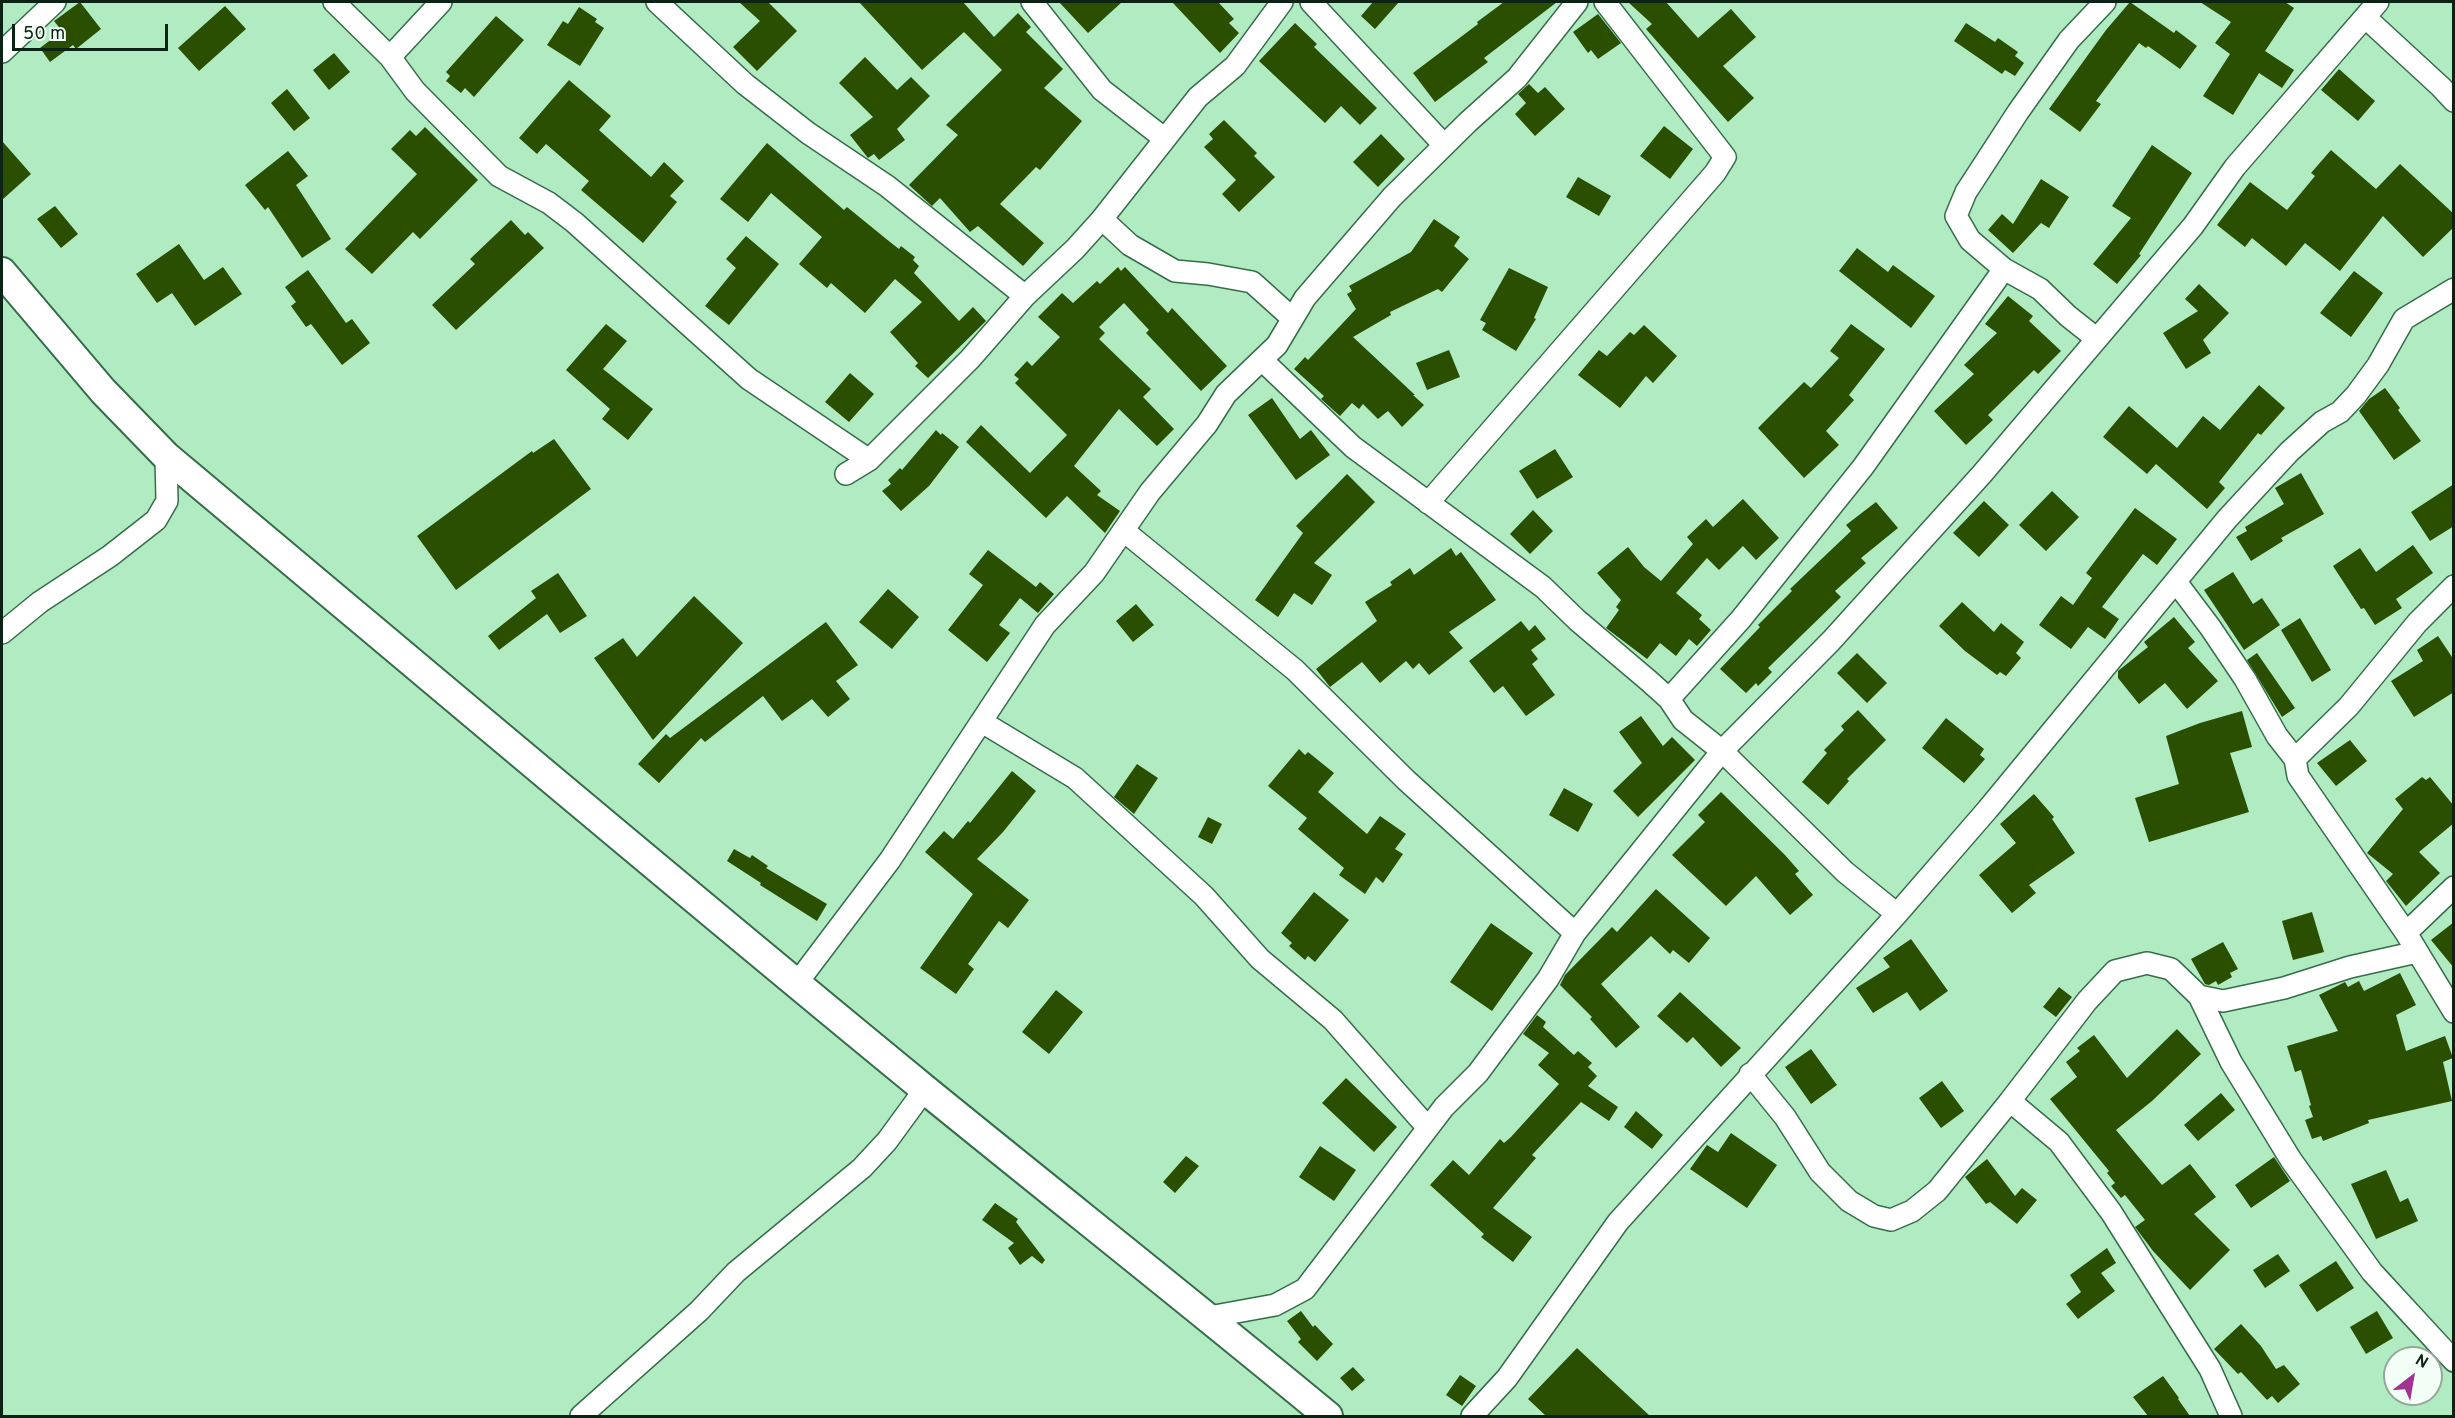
<!DOCTYPE html>
<html>
<head>
<meta charset="utf-8">
<style>
	body { margin:0 }
	#map { position:relative; width:2455px; height:1418px; overflow:hidden; background:#b0ebc1; font-family:Overpass,sans-serif }
	canvas { display:block }
	.frame { position:absolute; inset:0; border:3px solid #0b2314; pointer-events:none }
	.north { position:absolute; left:2383px; top:1346px; width:60px; height:60px; box-sizing:border-box; background:#f3fff6; border:2px solid #96a79c; border-radius:50%; rotate:31deg; font-size:16px; font-weight:700; line-height:24px; text-align:center; color:#0b2314 }
	.north::after { content:''; display:block; margin:auto; width:21px; height:27px; background:#a03292; clip-path:polygon(50% 0,100% 100%,50% 72%,0 100%) }
	.scale { position:absolute; left:12px; top:24px; width:156px; height:27px; box-sizing:border-box; border:3px solid #0b2314; border-top:0; padding-left:8px; font-size:18px; line-height:21px; white-space:nowrap; color:#0b2314; -webkit-text-stroke:4px #f3fff6; paint-order:stroke }
</style>
</head>
<body>
<div id="map">
<canvas width="2455" height="1418"></canvas>
<div class="frame"></div>
<div class="north">N</div>
<div class="scale">50 m</div>
</div>
<script>
const c = document.querySelector('canvas').getContext('2d');
c.lineJoin = 'round';
function paint(path, color) { c.fillStyle = color; c.fill(path, 'evenodd'); }
function strokePath(path, color, width, dash) { c.strokeStyle = color; c.lineWidth = width; c.lineCap = dash ? 'butt' : 'round'; c.setLineDash(dash || []); c.stroke(path); }
paint(new Path2D(`
	M80,2L101,29L76,49L73,45L50,62L40,48L62,31L54,21Z
	M739,2H768L797,31L757,71L733,47L760,21Z
	M859,2H963L994,37L1018,13L1031,27L1026,32L1063,69L1044,88L1082,121L1040,170L1036,167L1000,204L1044,243L1023,266L978,226L970,232L940,198L932,206L909,185L958,135L946,125L1002,70L964,32L922,70Z
	M1059,2H1122L1088,33Z
	M1172,2H1218L1234,19L1229,23L1239,33L1220,53Z
	M1373,2H1399L1375,29L1361,16Z
	M1504,2H1557L1484,58L1488,62L1435,102L1413,73L1478,24L1477,22Z
	M1628,2H1666L1698,38L1731,9L1756,37L1723,66L1754,98L1728,122L1646,29L1652,24Z
	M2130,2L2174,33L2176,30L2197,46L2180,69L2148,46L2146,48L2139,43L2096,101L2101,104L2080,132L2049,109L2106,30Z
	M2200,2H2285L2294,8L2265,51L2294,70L2282,88L2259,73L2233,115L2203,96L2230,54L2215,43L2231,22Z
	M225,6L246,29L199,71L178,48Z
	M579,7L597,19L595,22L604,28L580,66L547,45L563,21L568,24Z
	M1598,14L1621,43L1598,59L1591,50L1588,53L1573,32Z
	M496,16L524,40L474,97L465,88L461,93L446,81L450,76L446,72Z
	M1295,23L1317,44L1314,47L1377,108L1360,125L1341,106L1325,123L1259,61Z
	M1966,23L1995,42L1998,38L2018,52L2015,56L2024,63L2015,76L2005,70L2002,74L1954,41Z
	M334,53L350,72L329,90L313,70Z
	M865,57L897,90L911,77L930,96L897,129L905,140L879,160L874,154L868,158L850,135L873,117L839,83Z
	M2339,69L2375,101L2358,121L2321,90Z
	M569,80L611,116L599,130L651,177L664,162L684,181L670,196L677,202L643,243L581,190L589,181L546,144L537,154L519,138Z
	M1529,84L1538,93L1545,87L1565,109L1535,136L1515,114L1526,103L1518,94Z
	M287,89L310,118L294,131L271,103Z
	M1224,120L1257,153L1254,156L1275,177L1239,212L1222,194L1236,180L1204,147L1213,139L1209,134Z
	M1664,126L1693,149L1670,179L1640,156Z
	M425,127L478,180L420,239L413,232L372,274L345,249L417,174L391,149L410,130L416,136Z
	M1381,134L1405,159L1378,187L1353,162Z
	M2,141L31,174L2,200Z
	M767,143L844,210L847,207L890,242L899,249L901,246L915,257L913,260L919,266L914,273L959,321L973,307L986,321L928,378L915,366L918,363L890,332L922,302L895,279L865,313L831,283L827,288L799,264L822,237L771,193L748,222L720,199Z
	M2152,145L2192,173L2139,254L2141,255L2117,284L2093,264L2131,218L2112,206Z
	M2331,150L2376,189L2400,164L2454,214V227L2423,257L2383,216L2340,271L2305,243L2286,266L2252,238L2245,247L2217,225L2250,182L2287,210L2315,176L2311,173Z
	M288,151L308,176L296,185L331,239L302,258L268,207L265,210L245,185Z
	M1578,177L1611,196L1599,216L1566,197Z
	M2041,179L2069,197L2049,228L2041,223L2013,253L1988,230L2002,214L2013,224Z
	M55,206L78,234L61,248L37,219Z
	M1434,219L1460,237L1454,246L1469,259L1442,292L1438,289L1390,312L1391,315L1353,337L1415,395H1413L1424,405L1402,427L1388,411L1378,419L1363,404L1359,409L1352,403L1340,416L1321,399L1324,396L1294,369L1305,357L1308,360L1356,309L1347,294L1352,291L1349,286L1411,252Z
	M511,220L525,235L528,232L544,248L456,330L432,305L475,264L470,259Z
	M746,236L779,264L729,325L705,306L736,268L726,259Z
	M179,244L204,280L223,267L242,294L195,326L172,293L157,303L136,274Z
	M1857,248L1888,272L1893,265L1935,296L1911,328L1839,271Z
	M1118,267L1121,271L1125,267L1168,313L1172,308L1227,366L1201,391L1146,333L1149,330L1124,303L1099,327L1105,333L1099,339L1151,389L1143,397L1174,429L1157,446L1119,409L1074,466L1101,491L1097,495L1120,511L1105,533L1067,496L1046,518L966,442L981,425L1030,473L1067,435L1015,383L1019,379L1014,375L1027,361L1032,366L1060,337L1038,317L1062,293L1073,303L1097,281L1100,284Z
	M1509,268L1548,287L1534,318L1536,319L1516,351L1482,330L1486,323L1480,320Z
	M308,270L346,323L352,319L370,343L342,365L311,324L306,327L291,306L296,302L285,287Z
	M2354,271L2383,293L2351,337L2320,313Z
	M2199,284L2229,313L2203,340L2211,353L2186,369L2163,333L2198,311L2185,299Z
	M2008,296L2033,316L2029,321L2061,351L2038,374L2034,370L1988,415L1993,420L1966,445L1934,411L1974,374L1964,365L1997,333L1985,324Z
	M606,324L627,341L603,369L653,409L628,440L602,419L610,409L566,370Z
	M1851,324L1885,349L1849,395L1854,400L1826,431L1839,445L1804,478L1758,428L1804,382L1811,388L1839,358L1830,351Z
	M1644,325L1677,356L1653,383L1646,376L1620,408L1578,375L1599,350L1607,356L1630,332L1634,335Z
	M1449,350L1460,377L1427,390L1416,363Z
	M850,373L874,394L849,422L825,402Z
	M2259,385L2285,408L2261,435L2258,433L2219,482L2225,488L2207,509L2156,464L2147,474L2103,437L2129,406L2177,448L2203,416L2220,430Z
	M2385,388L2400,408L2398,410L2421,441L2394,460L2359,411L2369,399Z
	M1272,398L1300,439L1311,430L1330,455L1296,480L1248,415Z
	M936,430L941,435L942,433L959,447L929,486L901,511L882,491L891,484L888,480L900,468L902,470Z
	M554,439L591,489L456,590L417,536L532,451L533,453Z
	M1555,449L1573,477L1537,499L1519,471Z
	M2301,473L2324,514L2281,538L2283,541L2251,561L2236,537L2247,531L2245,527L2284,504L2275,488Z
	M1347,474L1375,502L1314,563L1332,575L1312,605L1294,593L1278,617L1255,600L1303,533L1296,526Z
	M2454,484V526L2430,541L2411,512Z
	M2052,491L2079,517L2046,551L2019,525Z
	M1743,499L1779,538L1756,560L1743,546L1719,570L1707,558L1676,593L1702,615L1699,619L1711,630L1697,646L1689,639L1676,656L1660,643L1647,659L1606,628L1619,610L1616,607L1621,600L1597,573L1628,547L1644,567L1661,581L1693,544L1687,537L1706,519L1713,527Z
	M1984,501L2009,525L1979,557L1953,533Z
	M1876,502L1898,528L1861,558L1866,563L1835,591L1841,597L1768,668L1772,672L1758,686L1756,683L1746,693L1720,669L1760,627L1758,625L1792,591L1790,589L1851,531L1846,525Z
	M2135,508L2177,539L2157,565L2143,554L2102,607L2119,619L2105,639L2088,627L2071,649L2039,625L2061,596L2073,605L2092,578L2086,573Z
	M1533,510L1553,531L1530,554L1510,534Z
	M2413,545L2433,573L2396,599L2402,608L2375,625L2364,608L2361,609L2333,566L2360,548L2376,572Z
	M1451,548L1456,556L1461,552L1496,600L1449,632L1463,648L1429,675L1419,663L1413,669L1406,661L1380,683L1362,662L1330,687L1316,669L1377,621L1365,602L1392,585L1390,582L1410,568L1414,575Z
	M988,550L1036,587L1040,582L1054,594L1038,613L1020,598L999,625L1010,633L987,662L948,630L983,585L969,574Z
	M2233,572L2253,604L2262,598L2280,625L2244,650L2204,590Z
	M558,573L587,616L560,633L547,614L499,650L488,636L536,598L531,591Z
	M888,589L919,617L892,649L859,622Z
	M694,596L743,643L653,740L594,658L623,638L637,657Z
	M1962,602L1994,632L2001,623L2024,642L2016,653L2021,658L2006,676L2000,672L1997,675L1965,651L1939,626Z
	M1136,604L1154,625L1133,642L1116,621Z
	M2174,617L2195,642L2188,648L2218,681L2187,709L2165,683L2139,704L2118,678V671L2148,647L2144,642Z
	M2300,618L2331,670L2312,682L2281,630Z
	M1521,621L1529,631L1535,625L1546,639L1531,650L1538,659L1532,664L1555,695L1526,716L1503,686L1494,693L1469,661Z
	M826,622L858,665L836,681L850,699L828,717L812,699L782,721L763,696L705,742L701,738L659,783L638,764L666,734L670,738Z
	M2438,636L2454,660V692L2414,717L2391,681L2423,661L2417,650Z
	M1857,653L1887,683L1867,703L1837,673Z
	M2257,653L2295,708L2282,717L2247,660Z
	M1858,710L1886,740L1847,779L1849,781L1828,805L1802,782L1827,753L1824,750L1844,730L1841,726Z
	M2242,711L2252,747L2230,753L2249,812L2149,842L2135,798L2179,784L2166,736L2200,723Z
	M1641,716L1663,746L1672,737L1695,760L1638,817L1613,791L1642,763L1619,732Z
	M1946,718L1984,749L1980,755L1985,759L1964,783L1922,748Z
	M2350,740L2367,761L2336,786L2317,763Z
	M1299,749L1305,755L1308,752L1334,773L1318,792L1367,834L1380,816L1406,834L1395,849L1403,854L1383,883L1376,877L1365,894L1339,875L1344,868L1298,829L1307,818L1268,786Z
	M1137,764L1158,778L1134,814L1114,797Z
	M1012,771L1036,791L1003,832L977,859L1029,900L1008,928L999,921L968,964L974,969L956,994L920,968L973,894L925,852L944,831L953,839L968,821L970,823Z
	M2422,777L2426,780L2430,777L2454,806V823L2419,852L2440,873L2406,906L2386,881L2393,874L2367,853L2403,809L2395,799Z
	M1564,788L1593,804L1578,832L1549,815Z
	M1721,792L1785,855L1799,871L1795,874L1813,895L1790,915L1756,876L1726,906L1672,855L1705,822L1698,815Z
	M2034,794L2054,817L2052,819L2075,853L2029,885L2036,893L2012,913L1979,875L2016,843L2000,824Z
	M1208,817L1222,824L1212,844L1198,837Z
	M734,849L750,858L752,855L768,866L766,868L827,904L817,921L760,885L761,883L727,861Z
	M1656,889L1710,938L1689,963L1673,950L1670,954L1651,936L1601,984L1640,1027L1616,1048L1590,1019L1592,1017L1560,985L1565,975L1612,927L1617,932Z
	M1314,892L1349,920L1315,962L1308,956L1305,960L1289,946L1292,943L1281,933Z
	M2312,912L2324,952L2293,960L2282,921Z
	M2454,922V968L2431,940Z
	M1491,923L1533,953L1492,1011L1450,982Z
	M1911,939L1948,991L1920,1011L1907,992L1873,1013L1856,988L1890,967L1883,958Z
	M2223,942L2238,969L2230,973L2232,977L2218,985L2216,981L2209,985L2205,984L2191,959Z
	M2400,973L2416,1005L2396,1015L2406,1051L2445,1036L2453,1058L2443,1062L2452,1101L2368,1120L2369,1123L2323,1141L2321,1136L2312,1139L2305,1120L2313,1117L2309,1106L2311,1105L2301,1070L2295,1072L2287,1046L2338,1031L2319,995L2345,982L2348,987L2359,981L2364,991Z
	M2059,987L2072,997L2056,1017L2043,1007Z
	M1056,990L1083,1012L1049,1054L1022,1032Z
	M1680,992L1741,1048L1721,1067L1693,1037L1687,1043L1657,1016Z
	M1537,1015L1546,1022L1543,1027L1574,1055L1578,1051L1592,1063L1588,1067L1597,1076L1588,1086L1618,1107L1609,1121L1581,1102L1532,1155L1536,1158L1493,1208L1532,1237L1513,1262L1481,1237L1484,1234L1430,1185L1453,1160L1469,1175L1500,1139L1504,1143L1511,1137L1559,1084L1538,1065L1549,1053L1523,1034Z
	M2177,1029L2201,1054L2152,1101L2116,1130L2162,1185L2190,1164L2216,1197L2194,1214L2230,1250L2190,1290L2153,1251L2135,1227L2145,1220L2125,1195L2121,1198L2111,1186L2115,1183L2107,1173L2109,1171L2050,1099L2077,1077L2066,1062L2080,1051L2077,1048L2094,1035L2127,1078Z
	M1811,1049L1837,1085L1811,1104L1785,1067Z
	M1346,1078L1397,1127L1374,1152L1322,1103Z
	M1942,1081L1964,1111L1941,1128L1919,1098Z
	M2221,1093L2235,1110L2198,1141L2184,1125Z
	M1636,1111L1663,1135L1652,1149L1624,1127Z
	M1731,1133L1777,1165L1747,1208L1690,1169L1707,1145L1718,1152Z
	M1320,1146L1356,1170L1334,1201L1299,1177Z
	M1186,1156L1199,1166L1175,1193L1163,1182Z
	M2274,1157L2290,1181L2251,1208L2235,1185Z
	M1987,1159L2015,1196L2022,1188L2037,1200L2017,1224L1990,1202L1986,1204L1965,1177Z
	M2386,1170L2400,1202L2408,1198L2418,1221L2376,1239L2351,1184Z
	M995,1203L1018,1219L1016,1222L1045,1260L1042,1264L1032,1256L1020,1265L1008,1248L1014,1243L982,1220Z
	M2107,1248L2116,1263L2101,1273L2115,1291L2078,1319L2066,1304L2081,1292L2070,1275Z
	M2278,1254L2290,1271L2265,1288L2253,1270Z
	M2336,1261L2354,1288L2317,1312L2299,1285Z
	M1301,1311L1313,1327L1315,1325L1333,1344L1317,1361L1298,1342L1301,1339L1287,1321Z
	M2377,1311L2393,1338L2366,1354L2350,1327Z
	M2241,1324L2261,1346L2276,1369L2284,1365L2300,1384L2278,1403L2272,1396L2267,1400L2241,1372L2238,1374L2214,1349Z
	M1577,1348L1608,1377L1650,1416H1546L1528,1399Z
	M1353,1367L1365,1380L1352,1391L1340,1378Z
	M1460,1375L1476,1386L1462,1406L1446,1395Z
	M2163,1376L2179,1398L2178,1399L2190,1416H2148L2133,1397Z`), '#2a4f00');
const street = new Path2D(`
	M334,2L390,57L415,91L499,176L549,203L574,222L749,379L869,460
	M657,2L745,84L808,133L887,186L1025,296
	M1032,2L1102,90L1165,139
	M1311,2L1444,145
	M2365,17L2441,87L2454,101
	M2,52L55,2
	M390,57L441,2
	M1102,219L1130,245L1175,271L1208,274L1252,282L1292,318
	M2097,339L2068,316L2040,289L2004,269L1970,240L1956,216L1966,192L2018,112L2069,40L2105,2
	M1262,360L1353,447L1543,587L1577,620L1649,681L1669,699L1683,720L1722,751L1845,872L1897,914
	M846,474L869,460L970,359L1025,296L1075,249L1102,219L1198,97L1235,66L1282,2
	M1428,503L1715,173L1725,157L1605,2
	M1124,531L1295,670L1406,780L1575,933
	M2176,582L2210,627L2245,679L2277,736L2295,759L2298,776L2406,933L2454,1012
	M2,633L40,602L110,556L156,520L167,501L166,456
	M1669,699L1741,619L1863,467L2004,269
	M982,722L1075,778L1204,896L1260,959L1333,1020L1428,1128
	M2295,759L2349,706L2417,623L2454,586
	M2406,933L2454,887
	M797,983L890,860L1045,625L1094,573L1150,492L1207,424L1226,394L1277,345L1305,298L1392,197L1468,122L1517,78L1577,2
	M2199,996L2231,1062L2291,1160L2372,1272L2454,1361
	M1750,1074L1785,1117L1820,1172L1849,1201L1874,1216L1891,1220L1912,1211L1937,1191L2010,1101L2087,1001L2115,971L2147,963L2171,969L2199,996L2223,1001L2284,988L2350,967L2417,952
	M2010,1101L2059,1142L2111,1212L2210,1369L2231,1416
	M1209,1317L1275,1305L1305,1289L1444,1107L1478,1073L1548,979L1575,933L1722,751L1831,641L1982,474L2193,226L2235,167L2378,2
	M581,1416L699,1311L736,1272L862,1168L887,1141L925,1089
	M1472,1416L1507,1378L1618,1222L1897,914L1988,809L2227,519L2289,452L2322,422L2340,412L2356,395L2378,365L2404,319L2454,289`);
const secondary = new Path2D(`
	M2,272L103,391L166,456C418,667 668,879 922,1087C1057,1197 1194,1305 1328,1416`);
strokePath(street, '#356d48', 24);
strokePath(secondary, '#356d48', 32);
strokePath(street, '#fff', 21);
strokePath(secondary, '#fff', 28);
</script>
</body>
</html>
